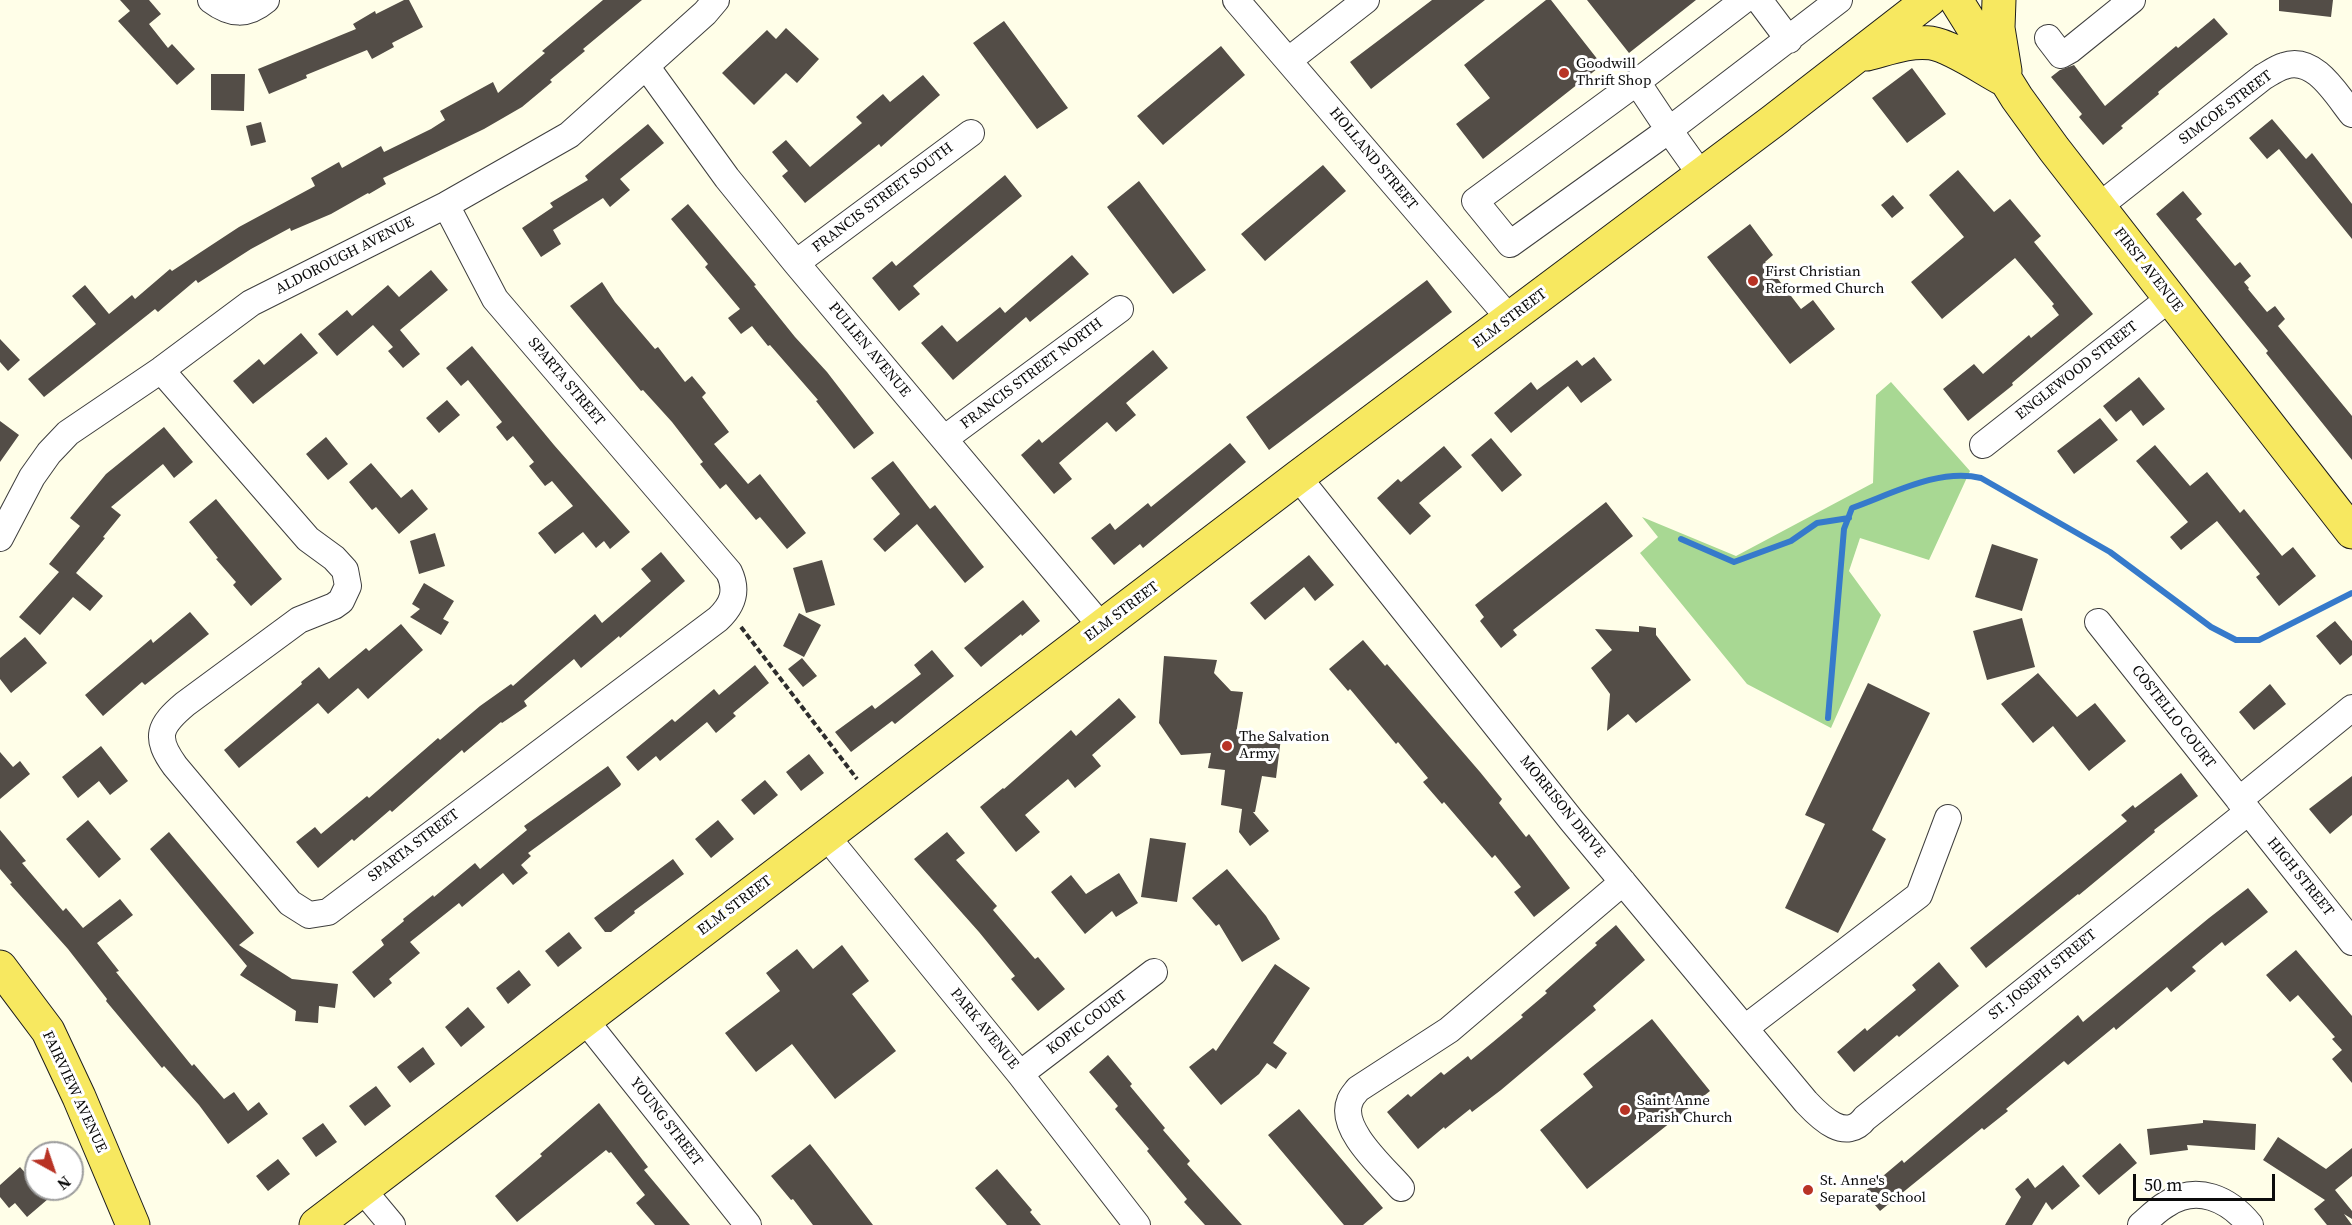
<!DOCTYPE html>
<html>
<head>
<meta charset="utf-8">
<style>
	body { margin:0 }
	#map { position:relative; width:2352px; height:1225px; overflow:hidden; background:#fffee8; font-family:"Source Serif 4",serif }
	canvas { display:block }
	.north { position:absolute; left:24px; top:1141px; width:60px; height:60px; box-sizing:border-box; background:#fff; border:2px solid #9d9d9d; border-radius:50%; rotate:140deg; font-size:16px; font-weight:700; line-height:24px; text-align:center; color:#0b0b0b }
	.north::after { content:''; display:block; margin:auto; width:21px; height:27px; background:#b83325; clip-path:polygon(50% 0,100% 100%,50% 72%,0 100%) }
	.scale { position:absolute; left:2133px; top:1174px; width:142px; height:27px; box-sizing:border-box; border:3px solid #0b0b0b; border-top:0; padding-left:8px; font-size:18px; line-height:21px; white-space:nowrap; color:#0b0b0b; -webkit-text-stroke:4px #fff; paint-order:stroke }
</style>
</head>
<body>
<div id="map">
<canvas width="2352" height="1225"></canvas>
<div class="north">N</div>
<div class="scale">50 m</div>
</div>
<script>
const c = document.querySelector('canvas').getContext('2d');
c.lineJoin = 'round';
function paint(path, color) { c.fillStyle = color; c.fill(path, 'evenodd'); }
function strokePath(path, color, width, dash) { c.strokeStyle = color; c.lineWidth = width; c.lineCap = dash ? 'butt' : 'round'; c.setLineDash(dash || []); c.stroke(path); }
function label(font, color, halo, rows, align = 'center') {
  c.font = font + ' "Source Serif 4",serif'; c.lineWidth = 6; c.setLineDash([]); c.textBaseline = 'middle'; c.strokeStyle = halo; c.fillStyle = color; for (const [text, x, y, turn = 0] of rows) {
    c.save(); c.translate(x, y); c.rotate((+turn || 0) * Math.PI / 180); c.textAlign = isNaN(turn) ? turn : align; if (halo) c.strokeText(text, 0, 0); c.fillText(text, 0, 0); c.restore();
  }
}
paint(new Path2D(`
	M1891,382L1970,471L1929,560L1860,538L1849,571L1881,615L1831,728L1747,684L1640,553L1658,537L1642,517L1736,556L1873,483L1876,395Z`), '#a8d893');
strokePath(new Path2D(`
	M1681,539L1734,562L1791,541L1817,523L1849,518
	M1828,718L1844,529L1852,508C1892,494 1938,468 1981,478L2110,552L2211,627L2236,640H2259L2352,593`), '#367acb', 6);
paint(new Path2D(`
	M120,0H149L161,14L149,24L168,48L172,44L195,69L177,85L118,21L130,11Z
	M404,0H409L423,27L392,43L394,47L372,59L367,50L306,75L307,78L269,94L258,69L356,29L353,24L375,11L376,14Z
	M603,0H642L583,49L585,51L550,80L552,82L522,107L484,129L383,178L386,184L369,194L368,193L331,214L291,231L290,228L251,249L198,283L196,280L158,312L155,309L44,397L28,379L96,324L72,296L85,285L109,314L132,295L135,299L170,269L172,271L239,227L315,186L311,178L339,162L342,168L381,146L384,152L431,129L445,120L440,111L493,82L498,93L545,53L542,51Z
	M1432,0H1485L1371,89L1350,62Z
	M1546,0H1551L1602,65L1483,159L1456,124L1490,98L1464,65Z
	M1587,0H1696L1629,53Z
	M2279,0H2333L2331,17L2279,11Z
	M2214,18L2228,34L2158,92L2159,94L2121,126L2123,128L2103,145L2079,117L2082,114L2051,77L2060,70L2074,65L2105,106L2176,46L2178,48Z
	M1004,21L1068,108L1037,129L973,43Z
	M786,28L819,59L797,83L786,73L754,105L722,73L767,30L776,39Z
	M1221,46L1245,75L1163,145L1137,116Z
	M1912,68L1946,114L1907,143L1872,98Z
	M211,74H245L244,111L211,110Z
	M923,75L940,95L881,147L879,144L805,203L782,176L788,171L772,152L786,140L810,167L862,123L856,117L883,94L890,102Z
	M2272,119L2306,159L2312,153L2352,204V239L2279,149L2267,159L2249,138Z
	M261,122L266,142L251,146L246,126Z
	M648,124L664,143L620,179L630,190L610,207L603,198L553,230L561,244L541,257L522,228L553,207L550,203L588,180L585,176Z
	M1323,165L1346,191L1265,261L1241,234Z
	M1958,170L1994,212L2010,199L2041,236L2034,242L2093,314L2012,383L2013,385L1968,421L1943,389L1974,364L1983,374L2029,335L2031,338L2059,315L2052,306L2054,304L2015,258L1942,319L1911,282L1964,237L1929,195Z
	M1005,175L1022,196L913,286L920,294L899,311L872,278L892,261L896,266Z
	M1139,181L1206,270L1173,294L1107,207Z
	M2183,191L2202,214L2196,219L2235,266L2240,262L2251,276L2244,282L2249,288L2248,289L2267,312L2275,306L2285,319L2278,326L2352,416V460L2266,353L2268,351L2156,214Z
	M1893,195L1904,208L1892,218L1881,205Z
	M688,204L756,285L754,286L795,337L827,372L874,433L854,449L816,401L818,400L770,345L768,346L752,326L741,334L728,318L740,309L705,267L708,264L671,219Z
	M1750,224L1773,255L1765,262L1801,309L1813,300L1835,329L1790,364L1707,257Z
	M1072,255L1089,274L1030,322L1026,317L953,380L921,343L942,325L957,342L1000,307L1005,313Z
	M431,270L448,290L400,330L420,354L403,368L388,351L393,347L373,325L337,356L318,334L347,310L352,316L388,285L399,297Z
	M1427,280L1452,312L1269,450L1246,417Z
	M602,282L615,302L655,349L658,347L685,382L692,376L706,393L702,397L729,432L714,444L748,484L760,474L806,533L787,549L760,517L756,520L726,484L720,489L700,464L703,462L672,422L643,390L641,391L570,306Z
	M301,333L318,353L253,404L233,381L259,359L264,365Z
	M0,339L20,360L8,371L0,362Z
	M472,346L554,445L630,532L610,549L604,541L596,548L583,532L555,554L538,533L573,506L552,481L545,486L529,466L534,462L513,436L507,441L496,427L502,422L468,380L461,386L446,368Z
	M1153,350L1168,368L1126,403L1136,415L1116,432L1107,422L1059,463L1072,479L1054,494L1021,455L1039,439L1042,443Z
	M1594,357L1612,380L1581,403L1568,386L1511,433L1494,413L1531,382L1537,390L1577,360L1582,366Z
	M2139,377L2165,409L2143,426L2131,410L2116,422L2103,406Z
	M447,400L460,415L439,433L426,418Z
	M2100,418L2118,440L2074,474L2057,451Z
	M0,421L19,435L0,462Z
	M164,427L193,462L174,478L163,464L111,507L121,515L103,537L105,538L76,573L103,596L90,611L73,597L40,635L19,617L59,572L49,564L80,526L70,518L106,474Z
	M326,437L348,464L328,480L306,454Z
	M1491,438L1522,475L1502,492L1471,455Z
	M1230,443L1246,462L1143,548L1140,544L1114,565L1091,538L1110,523L1115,530L1148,503L1151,507Z
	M2155,445L2190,486L2207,472L2240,513L2244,509L2282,556L2293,547L2316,576L2279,606L2256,577L2260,574L2217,521L2181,550L2170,537L2188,522L2136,461Z
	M1444,446L1462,467L1419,503L1431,516L1410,535L1377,498L1398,479L1401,482Z
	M893,461L930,509L935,505L984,567L965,583L917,524L885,552L873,539L900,514L871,478Z
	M371,463L401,498L412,489L428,509L399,534L376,507L372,510L349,482Z
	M216,499L282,579L251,606L233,585L236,582L216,559L218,558L189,522Z
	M1606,502L1633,536L1513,630L1517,635L1501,648L1480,621L1484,617L1475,605Z
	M435,533L445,566L419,574L410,541Z
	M1992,544L2038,559L2022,611L1975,597Z
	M661,552L685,581L620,638L619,636L581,668L574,659L524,701L527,706L502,723L501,722L464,753L462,750L392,812L390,810L354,841L352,839L318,868L296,842L315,827L321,834L367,796L369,798L438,738L440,740L480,706L511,684L513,686L595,614L602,623L651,581L641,569Z
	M1309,555L1334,585L1315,601L1304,587L1265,620L1250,603Z
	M822,560L835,605L806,613L793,568Z
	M424,583L454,601L443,619L449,622L441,635L410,617L420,609L412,604Z
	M1023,600L1040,621L1022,636L1021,634L981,667L964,648Z
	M190,612L209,634L145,685L142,682L103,716L85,695L151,639L153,643Z
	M799,613L821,625L804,657L783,646Z
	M2022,618L2035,667L1987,680L1973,631Z
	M2335,621L2352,641V655L2340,665L2316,636Z
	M401,624L423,650L368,699L358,688L328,714L318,703L239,768L224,750L302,684L301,682L319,667L329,679L366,648L369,651Z
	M1639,626L1656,628V635L1691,680L1636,723L1628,714L1607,731L1610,694L1591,668L1612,650L1595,629L1639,632Z
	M25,637L47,663L11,693L0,679V658Z
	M1363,640L1385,666L1387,664L1480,772L1502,799L1499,803L1526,837L1529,834L1570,888L1534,917L1514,892L1521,887L1495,855L1492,858L1444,802L1442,804L1423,782L1428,778L1398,742L1396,744L1350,689L1348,691L1329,669Z
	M932,650L954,676L895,724L892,721L851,752L835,732L872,705L875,709L921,674L914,665Z
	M1164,656L1217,660L1214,673L1231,691L1243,692L1236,734L1281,738L1276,778L1262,776L1255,812H1253L1269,831L1250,846L1239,832L1242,809L1221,805L1225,770L1208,768L1211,753L1181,755L1159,723Z
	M802,658L817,676L803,687L788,669Z
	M755,665L769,683L733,713L736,716L716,733L707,722L660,761L656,756L638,771L626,757L672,719L675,722L714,689L719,695Z
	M2038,673L2077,717L2095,703L2126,741L2089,771L2053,726L2033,743L2001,704Z
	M1868,683L1930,713L1872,830L1886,839L1838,933L1785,908L1825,824L1805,815Z
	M2270,684L2286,704L2254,730L2239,712Z
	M1119,698L1136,717L1092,755L1101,766L1075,788L1068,779L1025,815L1040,832L1016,852L980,807L1003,788L1004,789L1071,730L1076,736Z
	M101,746L128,781L110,795L99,781L78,798L62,777Z
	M0,752L13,767L20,761L30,774L0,799Z
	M809,754L824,773L801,791L786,772Z
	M608,766L621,784L620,786L528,853L531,856L521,865L528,873L513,885L503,873L462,907L459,903L410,942L420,953L389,979L392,983L374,998L352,972L384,945L381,940L404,921L403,919L433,895L434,897L475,863L480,869L527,830L524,826Z
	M2181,773L2198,796L2154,830L2155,832L2079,895L2078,894L1986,968L1970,948L2127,821L2121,815L2133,805L2135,808Z
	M2352,776V815L2330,834L2309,809Z
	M765,780L778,795L754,815L741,800Z
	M88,820L121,859L99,878L66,839Z
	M718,820L734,839L711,858L695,839Z
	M0,830L26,861L22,863L63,911L66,908L83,928L120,899L133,915L97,943L119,971L116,972L192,1066L194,1064L224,1099L234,1092L248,1111L259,1102L268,1114L228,1144L199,1105L164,1066L162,1068L106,1001L107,999L68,949L10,884L12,883L0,869Z
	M169,832L254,933L239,945L292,979L338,984L335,1008L319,1006L318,1023L295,1021L296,1011L240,975L247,966L150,849Z
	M947,832L965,853L956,860L997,906L993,910L1035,959L1038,957L1065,989L1038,1011L1011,979L1015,976L979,932L914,859Z
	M1150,838L1186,843L1177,902L1141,897Z
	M673,859L684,874L634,911L635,913L611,932H605L594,918Z
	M1227,869L1266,916L1280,939L1242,962L1219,924L1216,926L1192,898Z
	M1119,873L1138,903L1116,917L1112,911L1085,934L1051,892L1071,875L1086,894Z
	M2248,888L2268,912L2225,946L2222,942L2192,967L2196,971L2171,992L2167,987L2116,1030L2114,1027L2068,1065L2064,1061L2006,1109L2008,1111L1984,1130L1982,1128L1880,1211L1864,1192L1902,1160L1904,1163L2078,1015L2083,1022L2209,918Z
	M1616,925L1645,960L1593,1006L1596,1010L1501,1090L1472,1112L1470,1109L1445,1129L1444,1127L1418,1149L1387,1112L1408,1094L1411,1097L1441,1072L1444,1075L1468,1056L1471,1060L1493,1042L1523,1017L1521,1015L1547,993L1545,991L1597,945L1595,943Z
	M569,932L582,948L558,967L545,951Z
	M842,945L869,981L852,994L896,1051L835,1099L792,1044L756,1072L725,1033L780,991L766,973L797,949L813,969Z
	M2296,950L2352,1016V1083L2332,1059L2342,1050L2332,1039L2335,1037L2298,995L2290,1002L2266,975Z
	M1939,962L1959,986L1899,1037L1897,1035L1854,1072L1837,1052L1865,1028L1867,1031L1916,990L1912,985Z
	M1275,964L1310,988L1273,1043L1287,1053L1276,1069L1267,1063L1259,1074L1221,1105L1189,1067L1213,1048L1216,1051Z
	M519,970L531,985L508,1004L496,988Z
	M468,1007L485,1027L461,1047L445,1027Z
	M1652,1019L1710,1091L1587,1189L1540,1130L1593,1087L1583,1074Z
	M423,1047L435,1064L410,1083L397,1067Z
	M1108,1055L1132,1084L1130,1086L1165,1128L1163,1130L1190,1161L1187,1164L1242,1225H1205L1184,1202L1187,1199L1147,1151L1149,1149L1115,1109L1118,1106L1089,1072Z
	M376,1086L391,1106L365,1126L349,1106Z
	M599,1103L648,1167L644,1170L690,1225H655L636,1203L645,1195L611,1152L609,1153L606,1150L517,1222L495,1196L542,1156L540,1154Z
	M1299,1109L1383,1208L1363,1225H1344L1268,1135Z
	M2203,1120L2256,1124L2255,1150L2187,1145L2188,1150L2150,1155L2147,1129L2203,1123Z
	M323,1123L337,1142L316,1157L302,1138Z
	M2278,1137L2326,1169L2352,1148V1176L2335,1190L2352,1211V1219L2344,1214L2352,1225H2327L2314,1209L2325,1200L2263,1160Z
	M2120,1143L2137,1163L2099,1195L2082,1176Z
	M810,1144L829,1168L873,1225H813L793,1199L791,1200L771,1176Z
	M278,1159L290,1174L268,1191L256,1176Z
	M2063,1165L2080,1186L2052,1210L2046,1202L2032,1225H2005L2021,1197L2015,1189L2028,1178L2035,1188Z
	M20,1167L36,1185V1189H39L48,1199L27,1217L15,1203L9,1208L0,1197V1185Z
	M997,1169L1032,1210L1030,1212L1041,1225H1007L975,1188Z`), '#534d47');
const minor = new Path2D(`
	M211,0C231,15 247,16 266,0
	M1236,0L1510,319
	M1759,0L1789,40
	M2048,38L2061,55L2070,50L2132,0
	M1289,60L1366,0
	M646,66L727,178L796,263L1102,627
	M1637,82L1475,201L1510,244L1669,130L1637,82L1744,0
	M1701,175L1669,130L1839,0
	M2098,207L2263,77C2270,73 2277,68 2284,66C2314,55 2336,94 2352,114
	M796,263L971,133
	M161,370L308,539L334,558L345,570L348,586L341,601L334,606L299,620L185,704C159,726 154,737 175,766L290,903L309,915L328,912L718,619C733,605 738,591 729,572L495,299L446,205
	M944,439L1120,309
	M1983,445L2170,298
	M1298,477L1572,821L1806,1102C1821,1118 1846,1143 1865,1118L2248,812
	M0,538L32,477L49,453L68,433L161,370L251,303L446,205L569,135L705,13L716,0
	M2098,622L2352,942
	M2239,800L2352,708
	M827,837L1020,1074L1137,1225
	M585,1020L748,1225
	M1745,1028L1919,895L1948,818
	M1020,1074L1154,972
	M1401,1188C1385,1169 1338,1129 1350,1101C1351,1097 1355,1093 1358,1089L1449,1030L1623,882
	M362,1189L392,1225
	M2141,1225C2149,1218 2158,1209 2167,1204C2197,1184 2229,1199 2250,1225`);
const major = new Path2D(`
	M1956,0L2017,98L2054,149L2352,532
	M1999,0L1998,28L2005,71
	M1867,54C1887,49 1910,40 1931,43C1951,46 1984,69 2003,79
	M0,967L48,1031L79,1097L133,1225
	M316,1225L1298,477L1773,121L1929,0`);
strokePath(minor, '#3e3e3e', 28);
strokePath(major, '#1c1c1c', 35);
strokePath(new Path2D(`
	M741,627L857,779`), '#2d2d2d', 4, [6, 3]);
strokePath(minor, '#fff', 26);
strokePath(major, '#f7e860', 33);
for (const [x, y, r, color] of [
	[1564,73,6,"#b83325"],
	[1753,281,6,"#b83325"],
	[1227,746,6,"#b83325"],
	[1625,1110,6,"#b83325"],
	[1808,1190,6,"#b83325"]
]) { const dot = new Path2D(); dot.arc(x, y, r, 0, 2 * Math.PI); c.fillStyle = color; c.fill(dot); strokePath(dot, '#fff', 2); }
label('15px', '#0b0b0b', '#fff', [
	["Goodwill",1576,64],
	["Thrift Shop",1576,81],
	["First Christian",1765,272],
	["Reformed Church",1765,289],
	["The Salvation",1239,737],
	["Army",1239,754],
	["Saint Anne",1637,1101],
	["Parish Church",1637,1118],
	["St. Anne's",1820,1181],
	["Separate School",1820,1198]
], 'left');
label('15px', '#0b0b0b', '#fff', [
	["SIMCOE STREET",2226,108,-37],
	["HOLLAND STREET",1373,159,50],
	["FRANCIS STREET SOUTH",883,198,-37],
	["ALDOROUGH AVENUE",345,256,-27],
	["FIRST AVENUE",2148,270,52],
	["ELM STREET",1510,319,-37],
	["PULLEN AVENUE",869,350,50],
	["ENGLEWOOD STREET",2077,371,-38],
	["FRANCIS STREET NORTH",1032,374,-37],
	["SPARTA STREET",566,382,50],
	["ELM STREET",1122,612,-37],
	["COSTELLO COURT",2173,717,52],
	["MORRISON DRIVE",1562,807,51],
	["SPARTA STREET",414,846,-37],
	["HIGH STREET",2300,877,51],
	["ELM STREET",735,906,-37],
	["ST. JOSEPH STREET",2043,975,-39],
	["KOPIC COURT",1087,1023,-37],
	["PARK AVENUE",984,1029,51],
	["FAIRVIEW AVENUE",74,1092,65],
	["YOUNG STREET",666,1122,52]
]);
</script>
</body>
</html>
